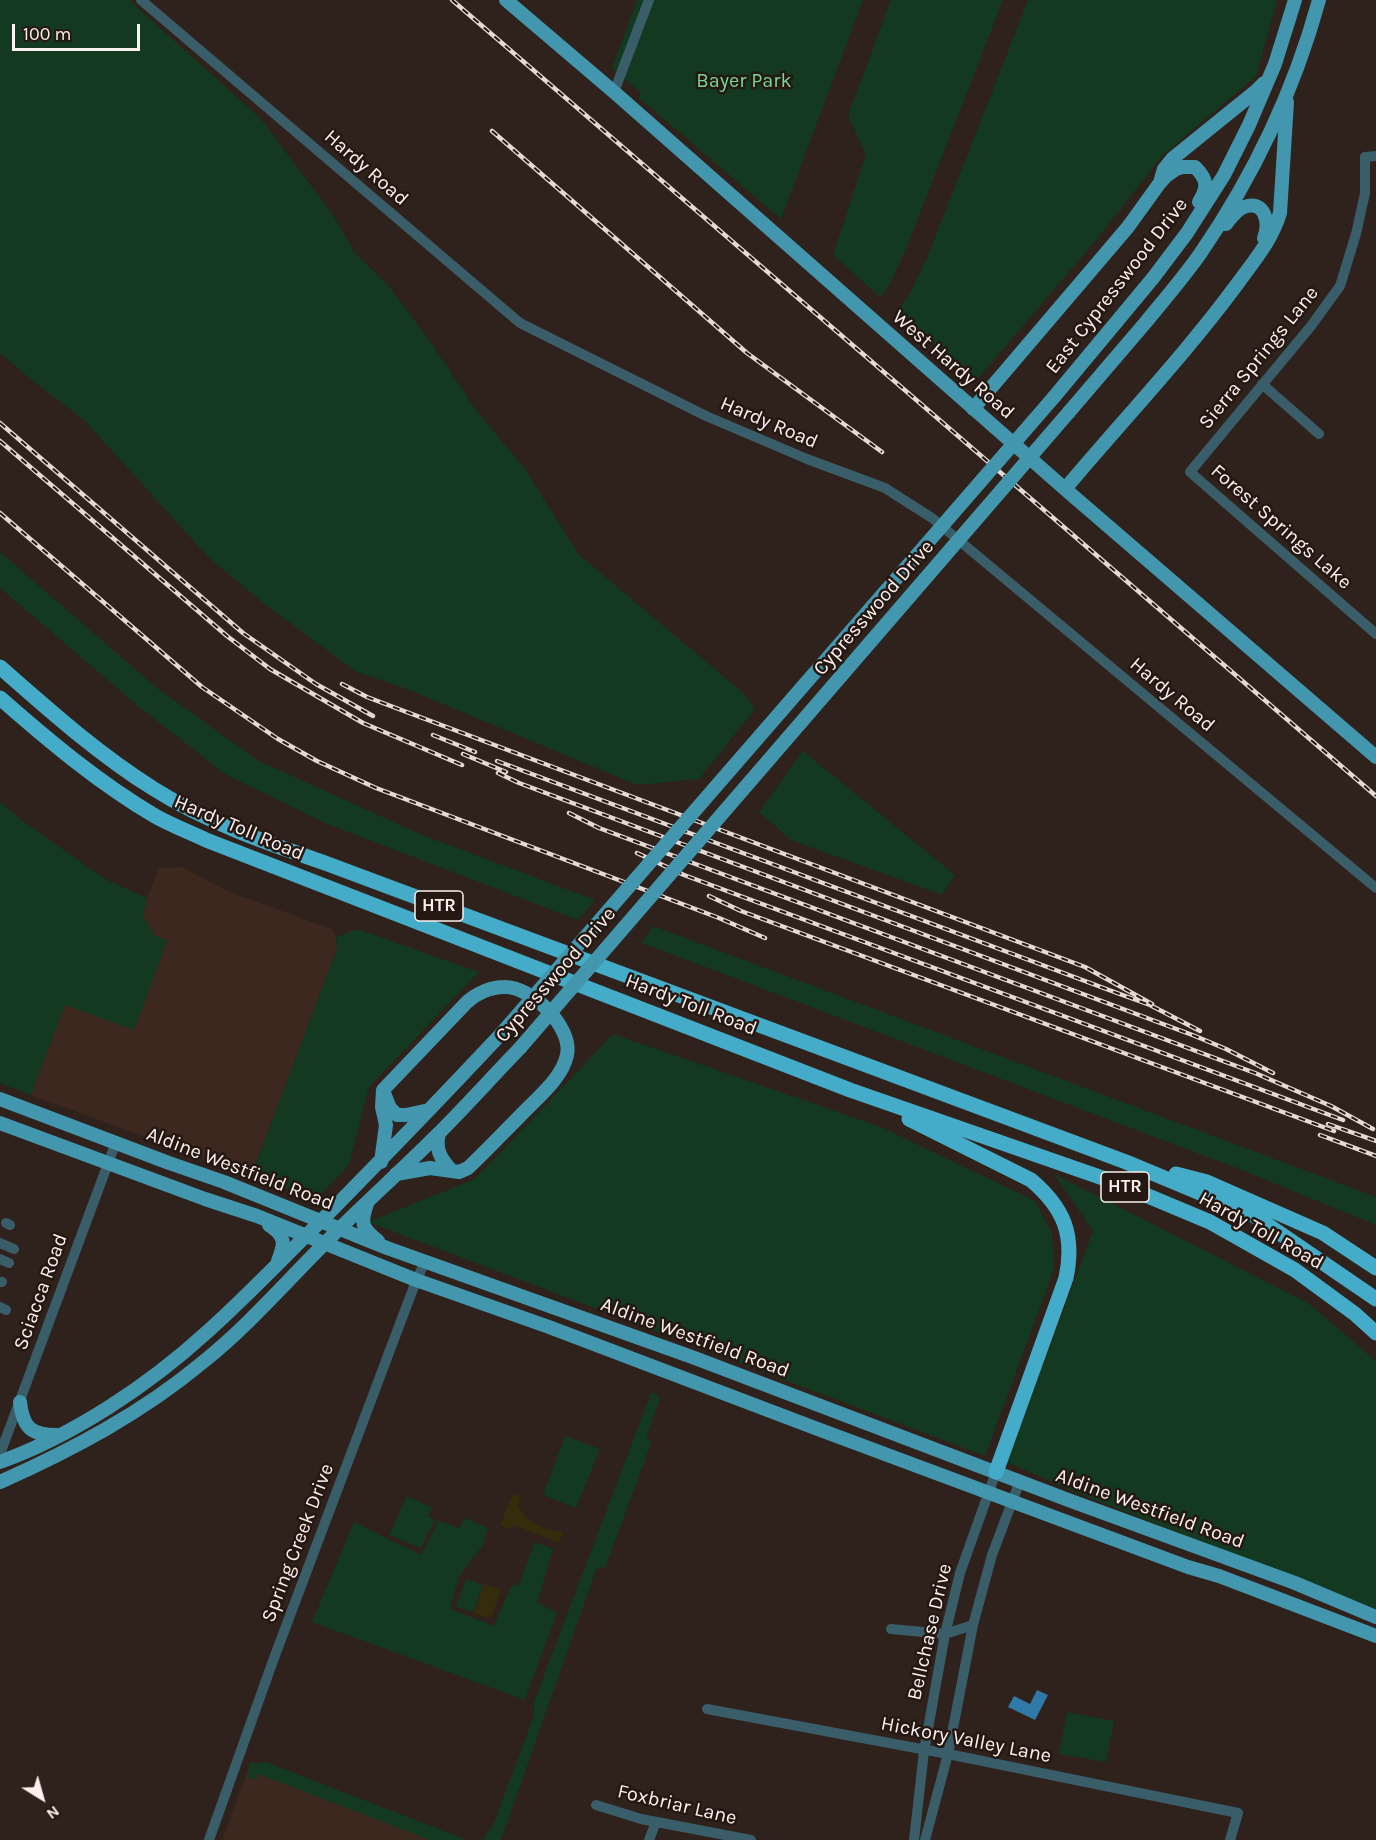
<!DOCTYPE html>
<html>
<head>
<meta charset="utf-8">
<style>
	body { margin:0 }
	#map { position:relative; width:1376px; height:1840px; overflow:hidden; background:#2f211b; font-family:Karla,sans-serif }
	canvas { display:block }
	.north { position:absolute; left:12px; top:1768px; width:60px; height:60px; -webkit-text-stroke:4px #251812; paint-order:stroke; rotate:143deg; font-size:16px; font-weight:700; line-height:24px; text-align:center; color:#fbf0ed }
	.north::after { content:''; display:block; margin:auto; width:21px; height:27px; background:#fbf0ed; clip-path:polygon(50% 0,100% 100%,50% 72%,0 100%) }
	.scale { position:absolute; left:12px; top:24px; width:128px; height:27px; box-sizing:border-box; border:3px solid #fbf0ed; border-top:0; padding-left:8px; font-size:18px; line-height:21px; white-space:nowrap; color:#fbf0ed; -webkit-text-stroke:4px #251812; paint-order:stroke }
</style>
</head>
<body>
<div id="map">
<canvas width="1376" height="1840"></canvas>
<div class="north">N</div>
<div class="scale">100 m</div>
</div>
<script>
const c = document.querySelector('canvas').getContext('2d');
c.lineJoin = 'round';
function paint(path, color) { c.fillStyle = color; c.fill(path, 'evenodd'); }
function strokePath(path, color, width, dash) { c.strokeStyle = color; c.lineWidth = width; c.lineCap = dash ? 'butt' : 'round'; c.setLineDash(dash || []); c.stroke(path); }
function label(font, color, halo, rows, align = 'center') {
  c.font = font + ' Karla,sans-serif'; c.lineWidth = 5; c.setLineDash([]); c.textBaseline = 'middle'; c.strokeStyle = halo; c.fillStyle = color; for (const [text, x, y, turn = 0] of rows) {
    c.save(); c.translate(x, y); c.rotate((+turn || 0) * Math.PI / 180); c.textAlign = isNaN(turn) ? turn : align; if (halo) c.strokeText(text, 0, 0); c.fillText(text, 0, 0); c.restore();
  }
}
paint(new Path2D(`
	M181,867L232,893L332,929L336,937L337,949L251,1176L31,1095L65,1004L167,942L154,935L143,916L147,898L159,868Z
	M249,1768L446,1840H222Z`), '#3d2820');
paint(new Path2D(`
	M0,0H129L260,118L333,215L354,252L387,284L432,344L476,410L525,469L579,555L741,691L755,709L699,779L637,785L407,689L355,671L262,602L209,558L85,421L28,377L0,353Z
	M637,0H863L781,219L639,98L641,93L612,68Z
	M891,0H1003L906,249L889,286L880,297L833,255L866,154L848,116Z
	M1028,0H1277L1256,76L1162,156L1097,239L975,382L897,312L908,297L927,258Z
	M0,552L157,688L257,760L422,835L595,900L578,920L327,824L225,774L138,706L0,588Z
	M803,751L955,875L942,895L791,840L759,812Z
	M0,802L24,822L105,879L147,898L143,916L154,935L167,941L134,1030L65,1005L31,1095L0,1083Z
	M653,926L1376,1197V1225L1242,1170L642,943Z
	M357,929L479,972L369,1087L349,1165L315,1200L251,1176L337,949L336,937Z
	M613,1034L881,1127L1035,1201L1052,1233L1054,1269L985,1456L368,1222L475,1179Z
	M1054,1174L1308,1303L1376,1361V1609L1077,1493L1007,1462L1093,1231Z
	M651,1393L658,1394L659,1402L646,1438L652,1441L605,1568L597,1567L501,1840H482L494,1823L534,1715V1702Z
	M565,1436L600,1449L576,1508L543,1495Z
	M407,1496L432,1508L428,1516L435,1520L421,1548L389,1535Z
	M465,1518L488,1528L483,1545L459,1576L450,1609L494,1626L512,1584L518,1586L535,1542L553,1549L537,1603L557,1612L525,1700L312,1622L354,1522L421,1555L439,1521L459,1528Z
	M466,1579L483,1585L473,1612L456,1607Z
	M1067,1712L1114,1721L1106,1762L1059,1754Z
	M266,1762L467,1840H430L258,1774L256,1780L248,1777L249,1763Z`), '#133920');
paint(new Path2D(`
	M513,1494L521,1496L518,1506C525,1521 547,1533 564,1531L559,1543L514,1525L510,1529L500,1525Z
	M484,1584L501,1590L491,1618L474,1614Z`), '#342c0b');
paint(new Path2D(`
	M1037,1690L1048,1695L1035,1720L1008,1707L1014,1696L1030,1704Z`), '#2f7aa8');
strokePath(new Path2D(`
	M141,0L520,323L706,416L807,459L885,488L932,518L1376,888
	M614,92L649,0
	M1376,156L1365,157V193L1356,234L1340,286L1311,326L1190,472L1376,634
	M1262,384L1319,434
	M6,1223L10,1225
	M0,1243L14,1249
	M0,1259L9,1263
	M0,1282H2
	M0,1307L6,1310
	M0,1454L116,1142
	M891,1629L945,1634L973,1625
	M707,1709L948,1754L1238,1813L1230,1840
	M596,1805L641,1819L751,1840
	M209,1840L274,1658L413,1289L425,1261
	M649,1840L656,1822
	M914,1840L924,1751L945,1634L960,1573L996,1472
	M925,1840L948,1754L973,1625L992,1555L1020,1481`), '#395e69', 10);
strokePath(new Path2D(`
	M506,0L614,92L1065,489L1376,757
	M1161,179L1164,169L1172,159L1256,91L1264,83
	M1226,224C1231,218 1236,210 1244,207C1265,199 1270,223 1264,238
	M1054,397L1153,278L1187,233L1224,175L1249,125L1275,64L1295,0
	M973,409L1128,227L1159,184L1166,176L1176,169L1182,167H1195C1208,180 1208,187 1199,202
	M1069,412C1095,382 1120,352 1146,322C1164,300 1183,278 1200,254C1253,177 1294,91 1319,0
	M1065,489C1122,421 1185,355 1238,283C1254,261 1272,240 1280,213L1287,102
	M384,1093L390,1108L397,1115H406L429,1110
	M0,1099L169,1163L224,1182L387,1248L692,1357L1071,1501L1295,1583L1376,1617
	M0,1123L205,1199L257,1216L416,1280L549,1327L815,1428L1188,1567L1219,1576L1376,1636
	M439,1133C435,1149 440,1158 451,1170
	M381,1162L386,1125L382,1107L383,1090L467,1002C477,993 491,987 504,987C531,986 573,1027 567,1055C562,1079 536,1099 520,1116C503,1133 486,1151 468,1168L459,1172L430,1168L396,1174
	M367,1204C360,1224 362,1228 378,1241
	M269,1225C286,1236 285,1243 278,1261
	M20,1402C23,1428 31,1435 57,1435
	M0,1462C74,1435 149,1385 207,1332C246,1297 283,1258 321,1221C382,1159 442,1097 501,1034
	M0,1482C72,1450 142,1413 203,1362C248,1326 286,1282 327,1241C363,1205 402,1170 438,1134C466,1106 492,1077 520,1048`), '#4296ad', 14);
strokePath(new Path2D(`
	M0,667C49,710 98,754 154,789C206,822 267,843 325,863L1126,1162L1253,1215L1376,1299
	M0,698C49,741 99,783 155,816C171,825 189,832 206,840L850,1090L1117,1183L1210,1222L1295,1270L1355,1314L1376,1333
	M909,1119L1031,1180C1064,1208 1075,1235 1066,1278L996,1472
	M1176,1174L1207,1182L1323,1233L1376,1268`), '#44acc8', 15);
const rail = new Path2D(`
	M452,0L1376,796
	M492,131L747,353L882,452
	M0,423L243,633L316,684L373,716
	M0,441L227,636L270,669L363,723L462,765
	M0,513L202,687L278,739L317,761L376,788L719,918L765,938
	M342,684L367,697L388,705L1085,967L1152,1004
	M433,735L475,752
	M463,754L506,772
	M497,761L1117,993L1150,1005L1200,1031
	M498,773L519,783L1195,1036L1226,1049L1273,1073
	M569,813L599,828L1255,1073L1331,1106L1373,1129
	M637,853L684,875L1343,1120
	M709,896L741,911L1334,1131
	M1328,1124L1376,1141
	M1320,1135L1376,1156`);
strokePath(rail, '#e4d9d5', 4.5);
strokePath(rail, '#251812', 2, [7]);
strokePath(new Path2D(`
	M501,1034L1054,397
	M520,1048L1069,412`), '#4296ad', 14);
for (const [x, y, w] of [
	[439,906,48],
	[1125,1187,48]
]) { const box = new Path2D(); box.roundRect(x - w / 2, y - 15, w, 30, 4.5); c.fillStyle = '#251812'; c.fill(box); strokePath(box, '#fbf0ed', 1.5); }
label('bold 18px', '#fbf0ed', null, [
	["HTR",439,906],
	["HTR",1125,1187]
]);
label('20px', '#77d795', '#251812', [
	["Bayer Park",744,81]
]);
label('20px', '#fbf0ed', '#251812', [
	["Hardy Road",366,168,41],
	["East Cypresswood Drive",1117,286,-52],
	["Sierra Springs Lane",1259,358,-51],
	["West Hardy Road",953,365,41],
	["Hardy Road",769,423,23],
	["Forest Springs Lake",1281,527,41],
	["Cypresswood Drive",874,608,-49],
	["Hardy Road",1172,695,40],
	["Hardy Toll Road",239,828,23],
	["Cypresswood Drive",556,975,-49],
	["Hardy Toll Road",691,1005,21],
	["Aldine Westfield Road",240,1169,21],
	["Hardy Toll Road",1261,1231,29],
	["Sciacca Road",41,1292,-70],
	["Aldine Westfield Road",695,1338,20],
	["Aldine Westfield Road",1150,1509,20],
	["Spring Creek Drive",298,1543,-69],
	["Bellchase Drive",930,1632,-77],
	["Hickory Valley Lane",966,1740,11],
	["Foxbriar Lane",677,1805,13]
]);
</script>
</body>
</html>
